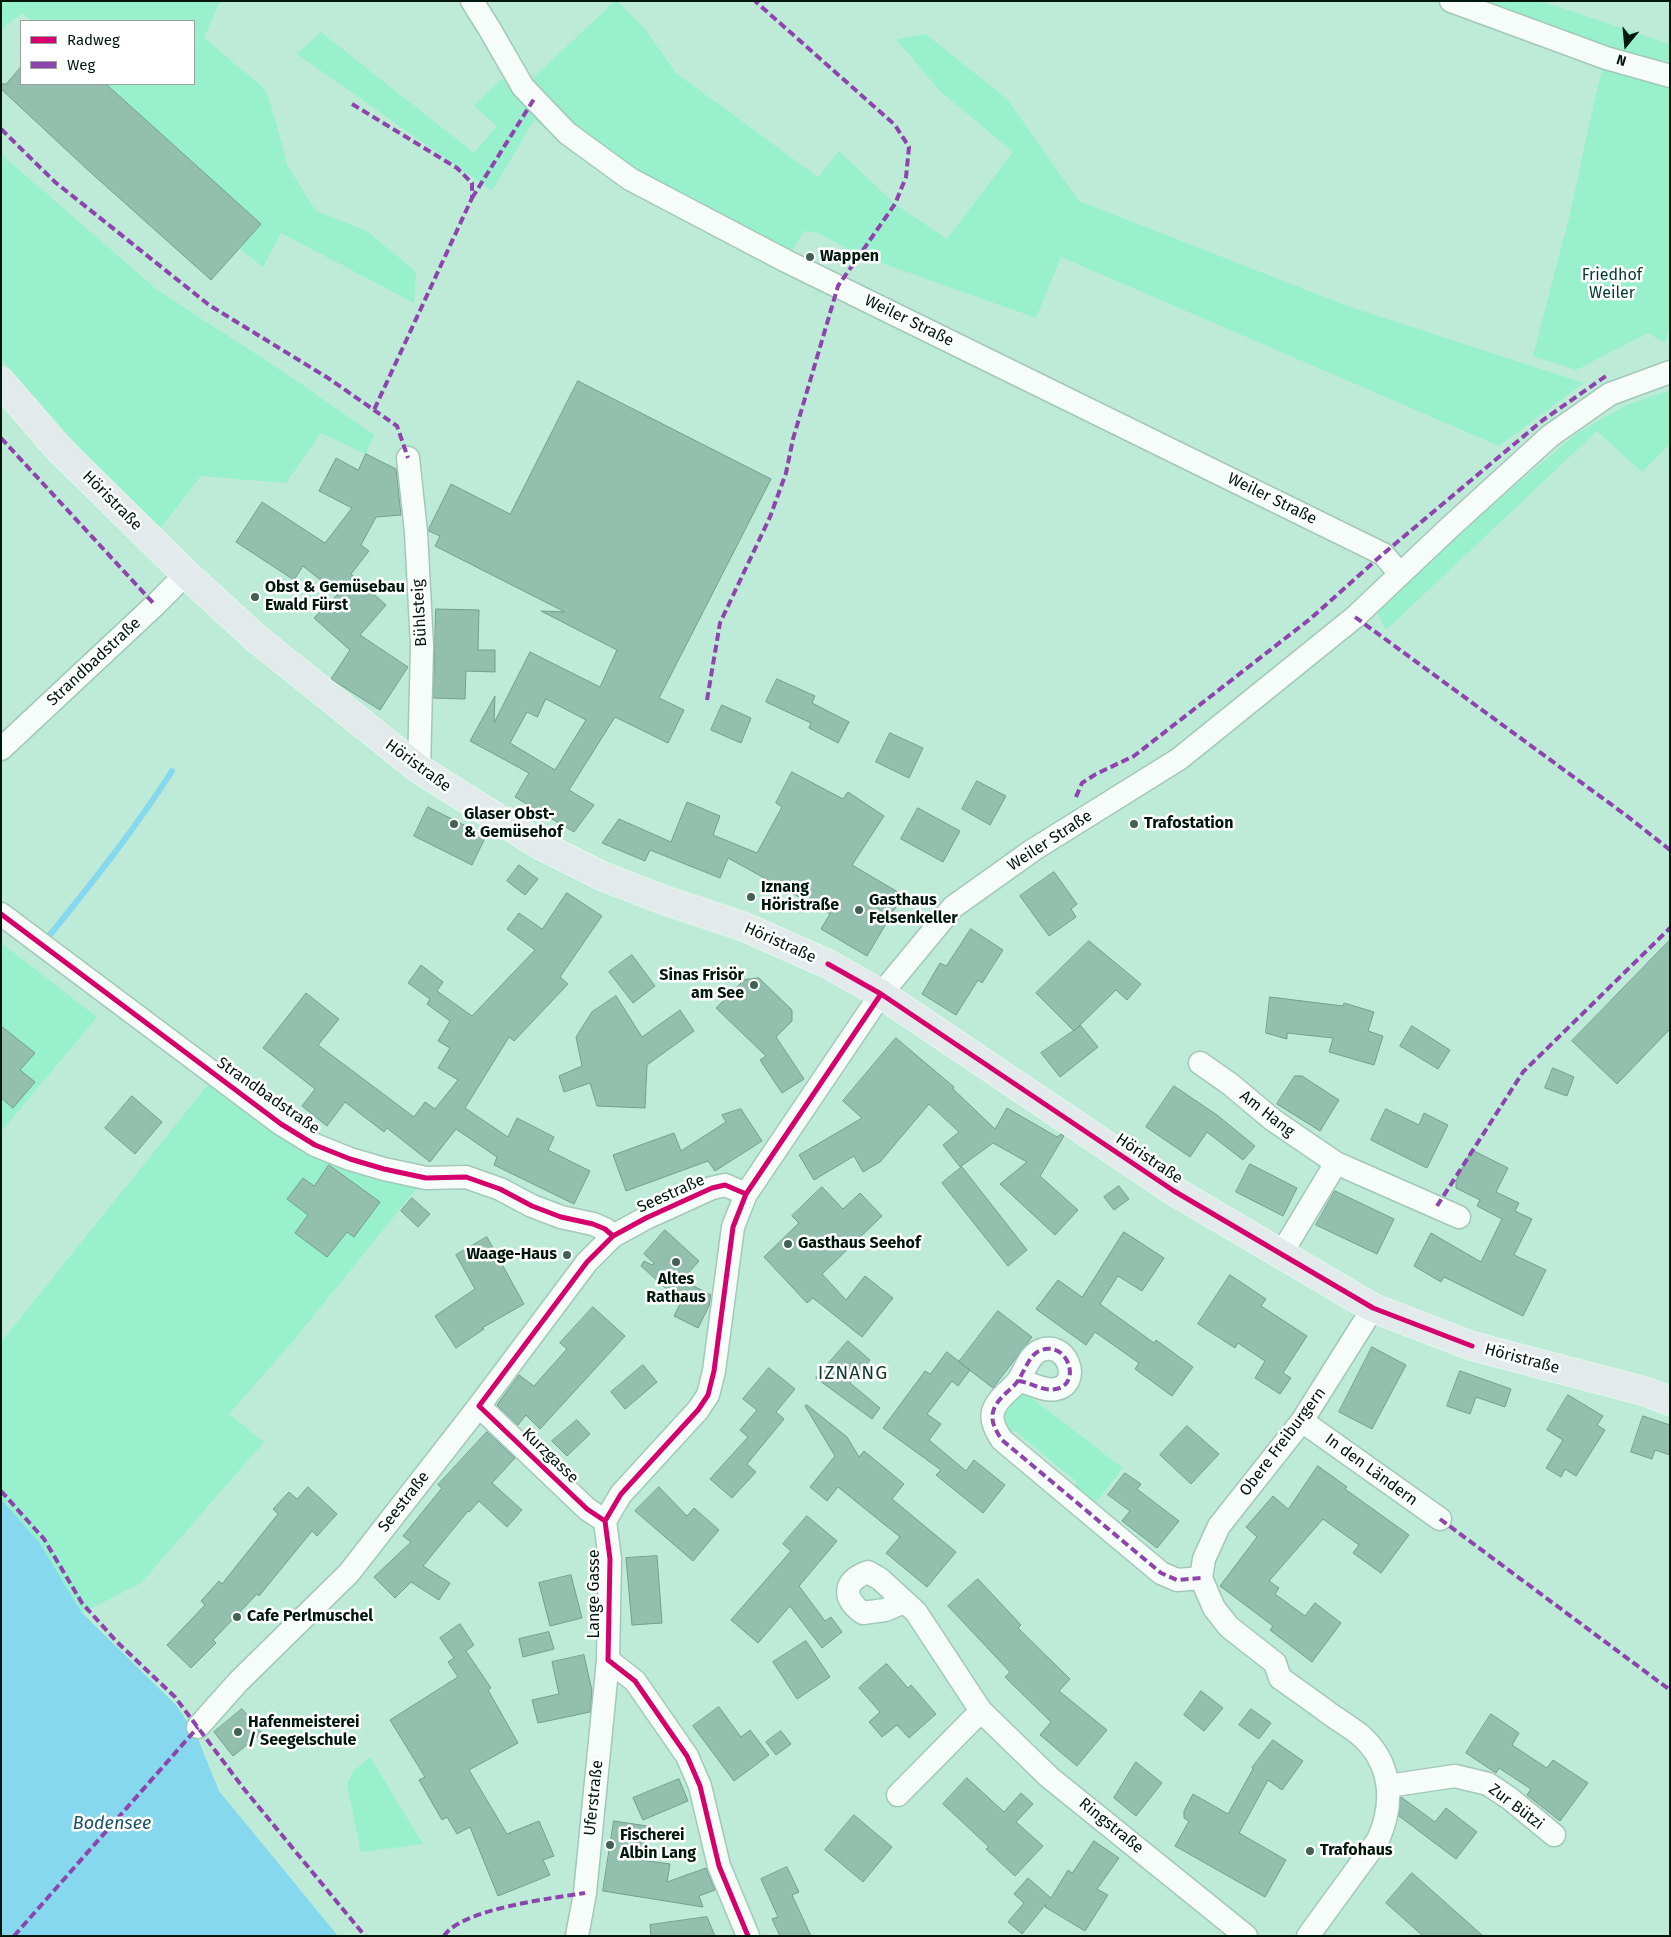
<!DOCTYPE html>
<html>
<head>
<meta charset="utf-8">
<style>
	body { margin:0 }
	#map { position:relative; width:1671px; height:1937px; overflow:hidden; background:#beebd7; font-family:"Fira Sans",sans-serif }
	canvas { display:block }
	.frame { position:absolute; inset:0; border:2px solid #00170e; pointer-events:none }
	.legend { position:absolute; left:20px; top:20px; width:175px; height:65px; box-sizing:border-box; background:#fff; border:1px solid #99a29f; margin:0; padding:6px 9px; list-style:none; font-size:15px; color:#00170e }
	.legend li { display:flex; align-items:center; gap:10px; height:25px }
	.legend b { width:25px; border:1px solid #99a29f }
	.north { position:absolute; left:1601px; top:20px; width:50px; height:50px; -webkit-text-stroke:4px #fff; paint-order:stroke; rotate:197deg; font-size:14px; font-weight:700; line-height:20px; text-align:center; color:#00170e }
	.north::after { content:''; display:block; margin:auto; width:18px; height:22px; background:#00170e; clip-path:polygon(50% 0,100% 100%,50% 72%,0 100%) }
</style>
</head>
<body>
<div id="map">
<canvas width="1671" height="1937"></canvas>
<div class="frame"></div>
<ul class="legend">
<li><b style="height:6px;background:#d6006c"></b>Radweg</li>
<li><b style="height:6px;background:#8e44ad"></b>Weg</li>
</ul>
<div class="north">N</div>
</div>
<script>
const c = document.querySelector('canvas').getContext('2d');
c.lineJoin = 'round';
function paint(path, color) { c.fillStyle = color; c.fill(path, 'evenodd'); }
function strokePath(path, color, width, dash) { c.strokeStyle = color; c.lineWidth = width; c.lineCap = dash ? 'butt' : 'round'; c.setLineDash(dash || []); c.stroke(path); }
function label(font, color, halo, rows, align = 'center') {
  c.font = font + ' "Fira Sans",sans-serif'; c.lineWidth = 5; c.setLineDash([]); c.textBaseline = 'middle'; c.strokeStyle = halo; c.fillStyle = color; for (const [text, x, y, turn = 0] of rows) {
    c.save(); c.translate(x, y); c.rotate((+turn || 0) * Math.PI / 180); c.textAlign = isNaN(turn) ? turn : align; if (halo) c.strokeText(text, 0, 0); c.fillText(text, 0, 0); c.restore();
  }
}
paint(new Path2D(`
	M1,1H223L218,5L204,38L266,90L276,122L287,165L316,211L367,231L416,272L414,303L281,233L263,267L239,248L261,224L106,84H194V21H33L22,14L1,29Z
	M615,1H617L645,29L676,73L818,177L839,151L895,204L947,239L1013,152L939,90L896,39L926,34L1007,99L1079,201L1350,307L1584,383L1499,446L1061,257L1036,318L859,255L818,233L804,231L780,272L621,185L534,120L492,191L297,54L321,32L474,153L497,126L474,106L501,79L523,87Z
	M1451,1H1541L1670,44V76Z
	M1603,66L1670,87V325L1665,343L1648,333L1576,370L1533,356L1570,214L1594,102Z
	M1,154L156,289L291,377L374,435L366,454L321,433L286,483L201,476L158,531L95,465L1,359Z
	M1670,390V444L1642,472L1597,431L1386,630L1376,611L1485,511L1576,434L1624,406Z
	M1,943L97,1017L1,1132Z
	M210,1082L280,1133L421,1183L294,1340L229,1414L264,1442L141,1583L82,1613L39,1542L1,1499V1342Z
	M1026,1394L1123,1468L1093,1506L1071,1489L1077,1482L1014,1430L1007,1437C1005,1432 1002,1425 1001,1420C1001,1408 1015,1395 1026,1394Z
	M370,1757L423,1844L361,1852L347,1785L353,1771Z`), '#99f0cd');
paint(new Path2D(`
	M1,1499L39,1542L82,1613L177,1706L198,1739L219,1791L338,1936H1Z`), '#85d8ed');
strokePath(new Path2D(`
	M49,936C92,883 135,829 172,771`), '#85d8ed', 6);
const building = new Path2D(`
	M21,67V84H106L261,224L211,280L89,171L1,89V84H6Z
	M578,381L771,479L659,698L684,710L668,743L615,717L569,790L594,805L574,832L515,797L529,773L470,741L495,696L494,723L530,652L600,687L617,650L541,611L565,612L435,546L440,536L429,531V528L451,484L510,514ZM546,699L586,720L555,770L510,743L527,712L537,717Z
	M366,454L396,469L401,515L376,517L361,545L369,551L351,574L386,605L360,635L408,667L380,710L331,679L350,650L314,618L338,594L303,566L294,580L236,542L262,502L325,543L352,508L319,491L336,458L358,470Z
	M436,609L479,610L478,650H495V672L466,671L465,699L434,698Z
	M777,679L815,696L812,703L849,722L838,743L809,728L811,723L766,702Z
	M722,705L751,718L741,743L711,730Z
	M890,733L923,748L909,778L876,762Z
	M792,772L843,799L848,792L884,816L852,865L903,895L867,956L821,929L830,914L728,858L720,878L650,850L645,861L602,843L619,819L671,842L687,802L720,816L713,835L757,853L782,807L776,803Z
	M977,781L1006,796L990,825L962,809Z
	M428,807L486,836L472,865L414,836Z
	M918,808L960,831L943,862L901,839Z
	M519,865L538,879L525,895L507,881Z
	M1054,872L1077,904L1071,909L1076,917L1049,936L1020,896Z
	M567,893L602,916L560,977L568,984L514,1041L509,1037L465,1108L508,1137L517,1118L554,1137L548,1150L590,1171L574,1204L494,1165L497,1157L456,1129L430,1162L387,1128L384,1132L345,1102L327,1126L302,1106L315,1089L263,1048L306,993L339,1019L318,1045L414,1117L425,1102L435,1109L458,1080L438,1068L450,1048L438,1041L450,1021L427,1004L430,999L408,983L421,965L443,982L437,991L472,1016L535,950L507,929L519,913L542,929Z
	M971,929L1003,950L982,983L978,980L956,1015L922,994L940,963L946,966Z
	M1670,940V1029L1617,1084L1572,1041Z
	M1089,941L1141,984L1127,1000L1116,990L1074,1031L1036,993Z
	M632,955L655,986L633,1003L609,972Z
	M759,978L792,1010V1021L776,1037L804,1079L782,1093L760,1060L766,1056L716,1008L744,980Z
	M616,996L642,1037L680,1010L694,1031L647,1065L645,1108L597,1106L590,1083L564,1092L559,1076L582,1066L576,1037L592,1012Z
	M1270,997L1343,1006L1344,1003L1374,1012L1368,1031L1383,1036L1374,1065L1329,1052L1333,1038L1287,1033V1039L1266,1033Z
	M1,1026L35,1053L20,1070L35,1082L13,1108L1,1098Z
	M1081,1026L1098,1047L1060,1077L1041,1053Z
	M1412,1026L1450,1050L1438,1069L1400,1046Z
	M896,1038L954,1087L953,1089L995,1129L1007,1108L1057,1137L1061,1134L1064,1136L1040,1176L1078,1210L1055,1235L1000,1184L1027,1162L993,1143L960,1167L943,1145L959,1132L929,1104L880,1162L863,1172L854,1156L814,1180L799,1155L862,1118L843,1101Z
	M1553,1068L1574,1077L1567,1096L1545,1088Z
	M1295,1076H1302L1339,1100L1320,1131L1277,1104Z
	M1174,1086L1217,1115L1255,1146L1243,1160L1207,1132L1190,1157L1146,1127Z
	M132,1096L162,1122L135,1154L105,1128Z
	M741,1109L762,1141L715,1171L708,1161L626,1191L613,1155L674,1133L681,1151L726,1122L722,1115Z
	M1386,1109L1419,1125L1424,1113L1448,1125L1427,1168L1371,1140Z
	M1472,1150L1508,1168L1496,1192L1519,1203L1515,1211L1532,1219L1514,1255L1546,1270L1523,1316L1444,1277L1441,1282L1414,1266L1431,1233L1481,1262L1502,1219L1477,1206L1480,1200L1456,1188V1181Z
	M1250,1164L1297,1188L1283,1216L1236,1192Z
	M329,1165L380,1202L354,1237L347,1232L327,1257L295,1233L308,1215L287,1199L303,1178L314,1186Z
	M962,1167L1027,1250L1008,1266L942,1183Z
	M1119,1186L1129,1199L1114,1210L1104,1197Z
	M822,1187L843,1209L860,1193L882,1216L822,1274L846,1300L865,1276L893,1298L862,1337L813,1298L807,1303L764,1257L799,1223L792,1216Z
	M1335,1191L1394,1219L1377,1254L1316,1225Z
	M412,1198L430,1214L418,1227L401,1211Z
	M665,1230L699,1261L682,1280L711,1295L709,1306L698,1328L674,1316L681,1302L641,1266L644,1261L652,1265L654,1263L644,1254Z
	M1124,1232L1164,1258L1142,1291L1118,1276L1100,1304L1154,1343L1156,1340L1193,1367L1172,1396L1135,1369L1139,1363L1095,1332L1086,1345L1036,1309L1058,1280L1082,1297Z
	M487,1237L524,1304L482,1328L484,1329L456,1348L435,1316L475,1289L456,1255Z
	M1230,1275L1266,1299L1261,1306L1307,1336L1283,1373L1291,1378L1280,1394L1255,1378L1265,1361L1238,1343L1235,1348L1198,1324Z
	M593,1307L625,1336L540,1429L526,1415L518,1425L497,1405L519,1375L534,1386L567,1349L560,1343Z
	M998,1311L1032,1337L993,1388L959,1362Z
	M848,1341L870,1360L850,1383L880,1408L872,1419L816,1378Z
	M1372,1347L1406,1365L1372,1429L1339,1412Z
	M947,1352L970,1370L958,1386L952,1381L927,1414L941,1424L929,1440L966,1471L974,1460L1005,1485L983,1513L936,1475L941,1470L883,1428L925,1371L930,1374Z
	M643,1365L657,1382L625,1409L611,1392Z
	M769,1368L795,1389L776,1412L784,1419L747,1464L756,1472L732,1498L710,1479L748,1437L740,1430L757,1410L743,1399Z
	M1460,1371L1511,1389L1505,1407L1476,1397L1470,1414L1447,1406Z
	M1568,1395L1603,1416L1597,1425L1605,1430L1576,1476L1565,1469L1561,1477L1546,1468L1563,1440L1547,1430Z
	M807,1405L847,1437L859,1457L864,1451L904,1484L892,1499L956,1552L927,1587L886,1553L900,1537L838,1487L827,1501L810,1487L835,1456L805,1406Z
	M1643,1416L1670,1425V1455L1655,1450L1652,1459L1631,1452Z
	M577,1420L590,1434L567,1456L552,1441Z
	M1187,1426L1219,1454L1191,1484L1160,1455Z
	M487,1432L515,1458L492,1483L522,1510L507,1527L479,1501L469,1512L468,1511L423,1566L450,1583L439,1600L411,1582L395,1598L374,1577L411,1542L403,1536L442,1488L438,1485Z
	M1318,1466L1347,1487L1345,1489L1409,1535L1381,1573L1353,1553L1359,1545L1323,1519L1269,1581L1279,1588L1275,1594L1305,1616L1315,1603L1341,1623L1312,1662L1270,1630L1273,1626L1220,1586L1257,1537L1246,1527L1273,1496L1288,1509Z
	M1125,1473L1141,1484L1137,1489L1179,1521L1157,1548L1122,1521L1130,1511L1108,1495Z
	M308,1487L337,1514L317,1536L312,1531L259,1596L257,1594L213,1640L216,1643L191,1668L167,1645L205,1605L201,1601L219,1581L222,1584L278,1514L273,1509L289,1492L297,1499Z
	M659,1487L687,1516L694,1508L719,1530L693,1561L635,1511Z
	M807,1516L837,1541L799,1586L825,1621L831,1617L842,1632L822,1648L790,1606L758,1643L731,1620L791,1551L783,1544Z
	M657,1556L662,1623L632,1625L626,1558Z
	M571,1575L582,1618L550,1626L539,1583Z
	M978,1579L1021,1625L1018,1628L1070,1679L1059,1691L1107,1730L1077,1766L1040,1735L1051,1722L1005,1677L1010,1672L948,1606Z
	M460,1624L474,1645L466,1651L491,1688L488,1690L518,1743L469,1770L507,1834L539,1821L554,1856L543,1860L550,1875L498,1896L470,1827L457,1834L447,1817L442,1820L419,1780L425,1777L390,1720L458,1677L448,1662L454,1658L440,1638Z
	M549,1632L554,1649L523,1657L519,1639Z
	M806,1641L830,1677L797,1699L773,1662Z
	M584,1655L592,1691L590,1712L538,1723L532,1700L559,1694L552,1662Z
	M886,1664H887L908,1688L911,1685L936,1714L909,1738L897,1725L882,1737L869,1722L880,1712L859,1688Z
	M1201,1691L1223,1708L1204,1731L1184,1715Z
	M719,1707L741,1737L750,1730L769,1755L734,1781L693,1726Z
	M242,1709L262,1733L233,1756L214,1732Z
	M1251,1709L1271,1723L1259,1739L1239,1725Z
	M1491,1714L1519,1733L1512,1745L1547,1768L1553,1760L1588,1783L1560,1821L1527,1795L1531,1789L1499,1768L1496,1773L1466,1753Z
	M781,1731L791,1744L776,1755L766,1742Z
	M1273,1740L1303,1761L1282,1790L1268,1780L1239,1833L1286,1860L1265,1897L1175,1846L1189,1821L1184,1818V1811L1193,1794L1228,1814L1253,1769L1252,1768Z
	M1136,1762L1162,1783L1136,1816L1114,1798Z
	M967,1778L1004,1812L1021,1793L1033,1804L1016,1822L1043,1846L1015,1876L986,1849L989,1847L943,1804Z
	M679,1779L688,1801L643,1820L633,1798Z
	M1401,1797L1435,1822L1446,1808L1477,1832L1456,1859L1399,1816Z
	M854,1815L892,1847L863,1882L825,1850Z
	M614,1821L647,1826L641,1860L670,1864L667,1882L706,1868L715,1890L699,1896L703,1907L603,1891Z
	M1094,1841L1119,1858L1097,1889L1108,1895L1085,1931L1045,1907L1046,1904L1022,1934L1008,1922L1024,1903L1014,1894L1028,1878L1051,1898L1068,1870L1072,1873Z
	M787,1867L799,1892L792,1895L811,1936H780L772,1919L778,1917L761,1879Z
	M1412,1873L1437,1895L1483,1936H1423L1386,1903Z
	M707,1917L715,1936H651L650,1925Z`);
paint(building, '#93c0ae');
strokePath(building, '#769c8d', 1);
const minor = new Path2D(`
	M472,1L489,28L523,87L567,133L630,179L786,261L1383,554L1400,574
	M1451,1L1606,58L1670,76
	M408,458L416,532L422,646L419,769
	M1,749L155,605L186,574
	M1,914L281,1124L315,1145L350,1159L384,1169L426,1178L466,1177L500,1189L532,1206L561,1217L593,1224L605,1229L613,1236
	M1200,1063L1230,1084L1273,1120L1336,1163L1281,1254
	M1336,1163L1459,1217
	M1018,1381C1031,1382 1043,1392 1056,1389C1083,1384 1067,1338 1039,1351C1029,1356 1025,1370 1019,1379C1016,1385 1010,1389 1006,1393C988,1410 989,1421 1002,1440L1161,1573L1177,1580L1201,1578
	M479,1406L587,1509L605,1521
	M1302,1421L1440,1519
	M904,1602L885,1610L863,1613C842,1598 843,1581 868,1572L880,1579L916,1612L981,1711L1049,1777L1246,1936
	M198,1727L238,1682L349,1573L479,1406L587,1262L613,1236L646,1218L712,1188L725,1185L746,1194
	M1388,1786L1455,1776L1488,1784L1509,1798L1554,1835
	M898,1795L981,1711
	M577,1936L585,1893L608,1660
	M748,1936L719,1866L700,1786L687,1756L635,1681L608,1660L610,1559L605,1521L621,1494L698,1410L708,1395L714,1371L733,1227L746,1194L881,994L953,907L1033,850L1179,759L1355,617L1449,528L1550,436L1610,394L1670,372
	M1308,1936L1378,1840C1395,1802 1392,1762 1359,1734C1350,1727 1340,1721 1330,1714C1314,1702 1297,1690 1280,1678L1275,1663L1229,1627L1214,1608L1201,1578L1204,1559L1219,1526L1302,1421L1373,1308`);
const major = new Path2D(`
	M1,382L56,446L186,574L257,639L419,769L540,845L602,876L661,899L742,926L828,964L881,994L1174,1191L1373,1308L1472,1346L1647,1392L1670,1401`);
strokePath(minor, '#a4c8b8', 25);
strokePath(major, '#e2f6ed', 30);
strokePath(minor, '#f5fcf9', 22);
strokePath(major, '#e3eaeb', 28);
strokePath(new Path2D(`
	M352,104L457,168L472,183V198L374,410
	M1,129L55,182L209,305L328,378L397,426L408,458
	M472,198L534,99
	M1,438L155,605
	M1355,617L1627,816L1670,850
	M707,700L720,623L770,517L786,473L793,439L838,286L895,204L906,177L909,147L895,125L755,1
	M1076,797L1082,783L1096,774L1134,756L1310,619L1383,554L1543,420L1606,376
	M1437,1206L1523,1072L1670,928
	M1018,1381C1031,1382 1043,1392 1056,1389C1083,1384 1067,1338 1039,1351C1029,1356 1025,1370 1019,1379C1016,1385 1010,1389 1006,1393C988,1410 989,1421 1002,1440L1161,1573L1177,1580L1201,1578
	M1,1491L44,1539L82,1603L117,1642L175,1697L244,1789L365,1936
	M1440,1519L1670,1690
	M14,1936L198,1727
	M444,1936C461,1909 553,1898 585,1893`), '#8e44ad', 4, [8, 4]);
strokePath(new Path2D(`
	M1,914L281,1124L315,1145L350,1159L384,1169L426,1178L466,1177L500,1189L532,1206L561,1217L593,1224L605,1229L613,1236
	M828,964L881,994L1174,1191L1373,1308L1472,1346
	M605,1521L587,1509L479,1406L587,1262L613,1236L646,1218L712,1188L725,1185L746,1194
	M748,1936L719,1866L700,1786L687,1756L635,1681L608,1660L610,1559L605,1521L621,1494L698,1410L708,1395L714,1371L733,1227L746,1194L881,994`), '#d6006c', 5);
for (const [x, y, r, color] of [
	[810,257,5,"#426154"],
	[255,597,5,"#426154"],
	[454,824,5,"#426154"],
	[1134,824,5,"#426154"],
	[751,897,5,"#426154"],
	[859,910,5,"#426154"],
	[754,985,5,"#426154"],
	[788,1244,5,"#426154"],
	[567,1255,5,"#426154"],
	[676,1262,5,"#426154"],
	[237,1617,5,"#426154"],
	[238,1732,5,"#426154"],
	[610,1845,5,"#426154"],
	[1310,1851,5,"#426154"]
]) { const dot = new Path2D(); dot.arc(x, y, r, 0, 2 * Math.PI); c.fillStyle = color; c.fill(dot); strokePath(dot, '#fff', 2); }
label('bold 16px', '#00170e', '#fff', [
	["Wappen",820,257],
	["Obst & Gemüsebau",265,588],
	["Ewald Fürst",265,606],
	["Glaser Obst-",464,815],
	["& Gemüsehof",464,833],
	["Trafostation",1144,824],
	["Iznang",761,888],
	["Höristraße",761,906],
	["Gasthaus",869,901],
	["Felsenkeller",869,919],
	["Sinas Frisör",744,976,"right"],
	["am See",744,994,"right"],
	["Gasthaus Seehof",798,1244],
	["Waage-Haus",557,1255,"right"],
	["Altes",676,1280,"center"],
	["Rathaus",676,1298,"center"],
	["Cafe Perlmuschel",247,1617],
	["Hafenmeisterei",248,1723],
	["/ Seegelschule",248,1741],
	["Fischerei",620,1836],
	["Albin Lang",620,1854],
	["Trafohaus",1320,1851]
], 'left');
label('16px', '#013c2a', '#fff', [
	["Friedhof",1612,276],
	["Weiler",1612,294]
]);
label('16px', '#00170e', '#fff', [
	["Weiler Straße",909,321,26],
	["Weiler Straße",1272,499,26],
	["Höristraße",112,501,45],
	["Bühlsteig",420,613,-93],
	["Strandbadstraße",94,662,-43],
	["Höristraße",418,766,36],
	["Weiler Straße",1050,841,-33],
	["Höristraße",780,943,24],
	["Strandbadstraße",268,1096,35],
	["Am Hang",1267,1114,38],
	["Höristraße",1149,1159,34],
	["Seestraße",671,1194,-24],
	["Höristraße",1522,1359,15],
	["Obere Freiburgern",1283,1442,-53],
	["Kurzgasse",550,1456,44],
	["In den Ländern",1371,1470,36],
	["Seestraße",404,1502,-52],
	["Lange Gasse",595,1594,-90],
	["Uferstraße",594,1798,-84],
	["Zur Bützi",1516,1807,37],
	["Ringstraße",1111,1826,39]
]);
label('italic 18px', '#1a5266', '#fff', [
	["Bodensee",112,1824]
]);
c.letterSpacing = '1px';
label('19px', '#0f3c2c', '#fff', [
	["IZNANG",853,1374]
]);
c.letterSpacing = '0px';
</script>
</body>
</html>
